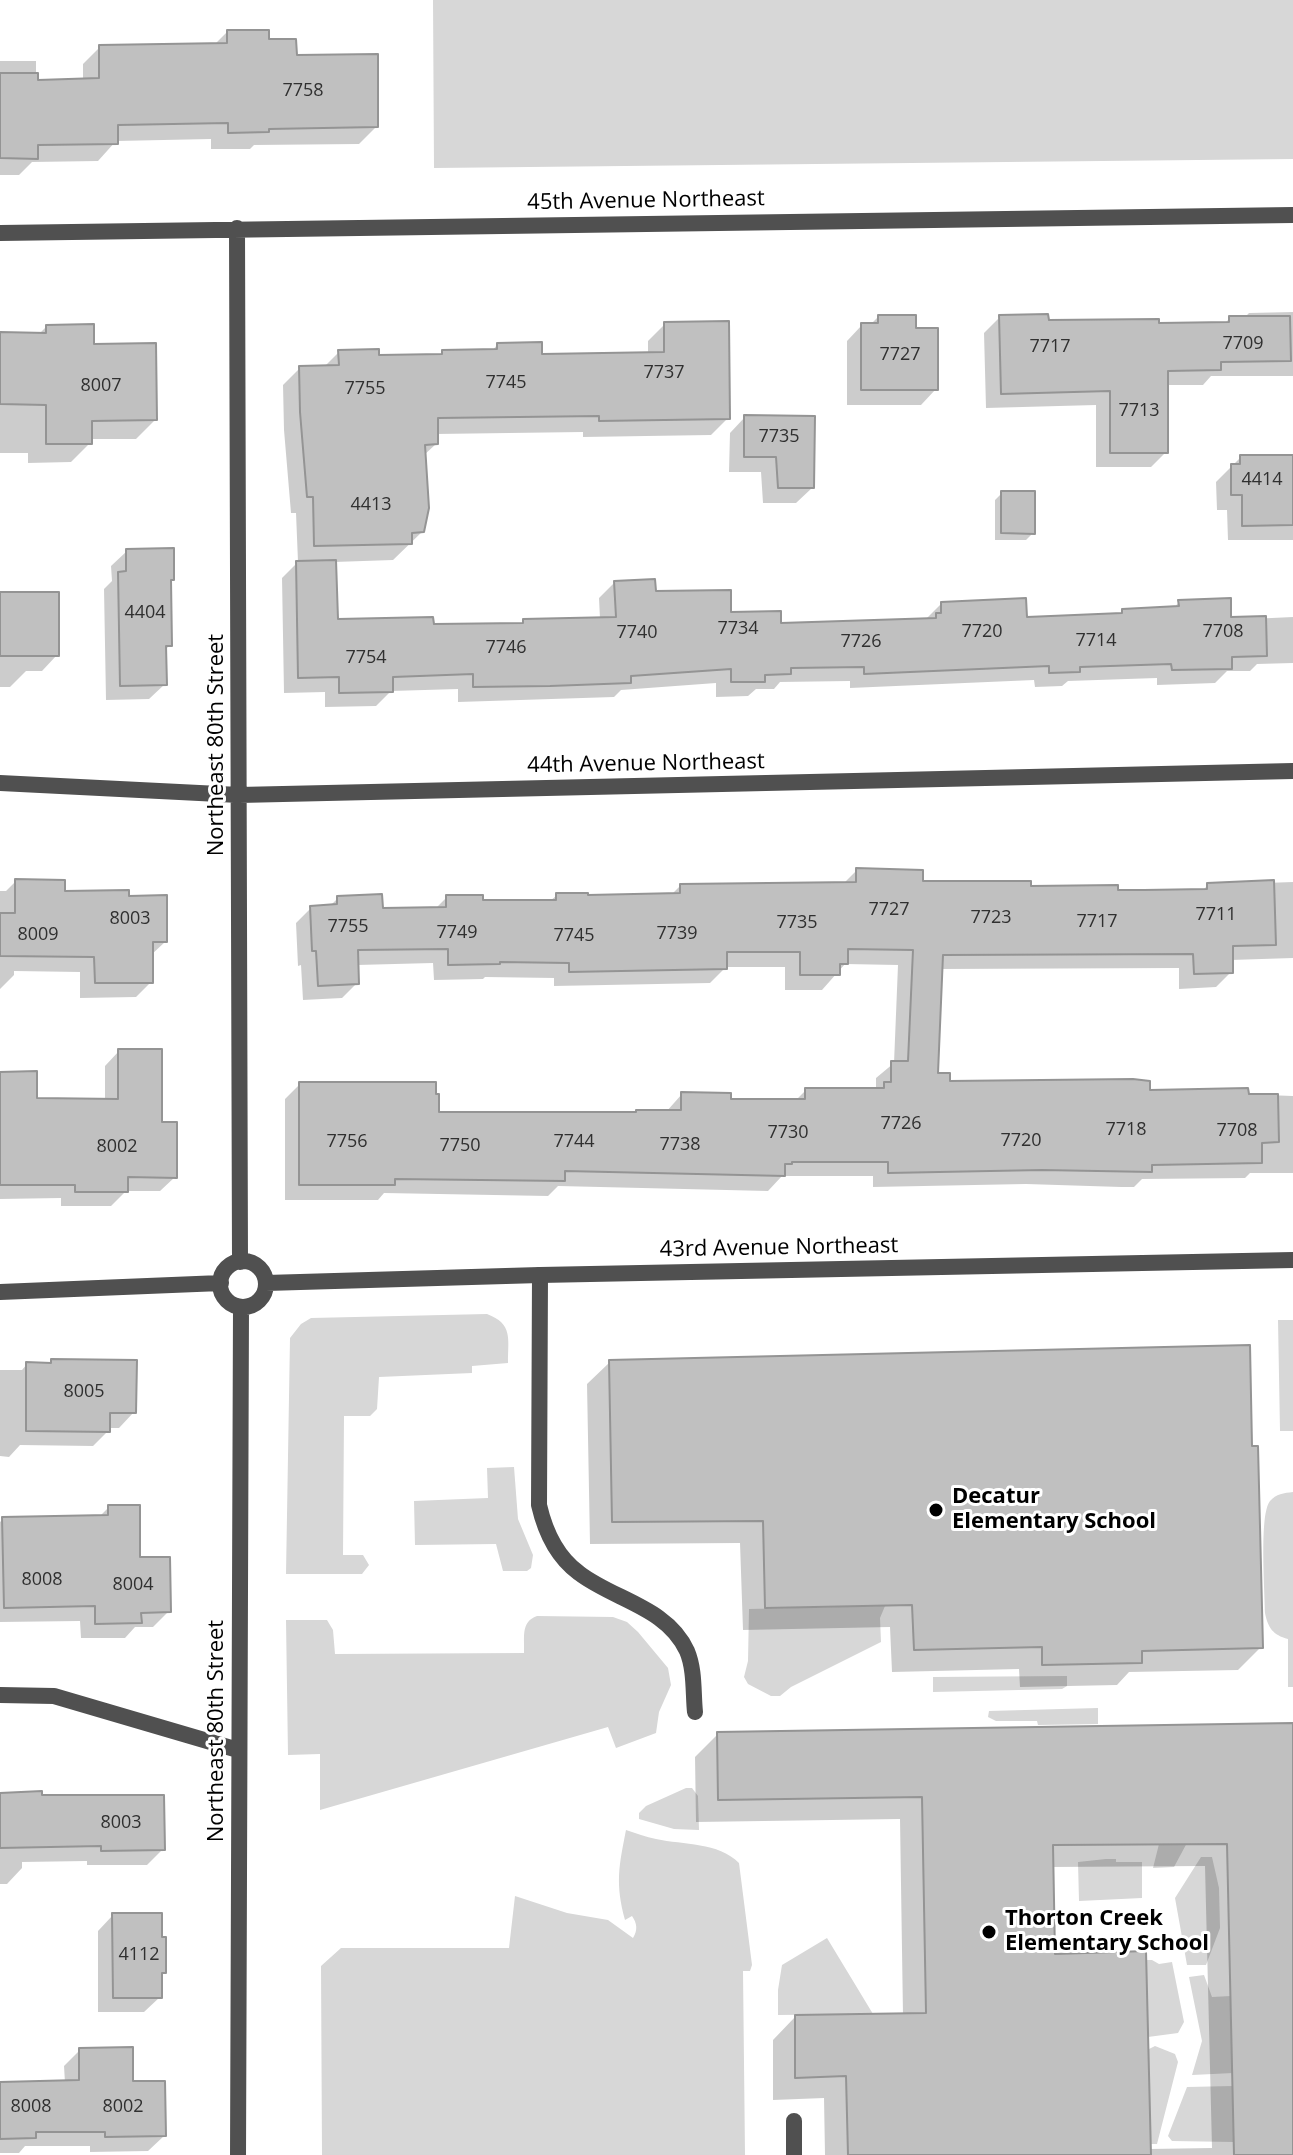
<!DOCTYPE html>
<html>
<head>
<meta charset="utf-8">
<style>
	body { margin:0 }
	canvas { display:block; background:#fff }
</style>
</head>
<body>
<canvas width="1293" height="2155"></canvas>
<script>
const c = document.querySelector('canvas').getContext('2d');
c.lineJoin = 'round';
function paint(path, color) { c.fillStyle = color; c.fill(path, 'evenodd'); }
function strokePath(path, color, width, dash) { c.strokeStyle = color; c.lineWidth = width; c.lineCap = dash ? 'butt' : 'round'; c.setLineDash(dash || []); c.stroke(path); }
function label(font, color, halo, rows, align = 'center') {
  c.font = font + ' "Open Sans",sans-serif'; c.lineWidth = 6; c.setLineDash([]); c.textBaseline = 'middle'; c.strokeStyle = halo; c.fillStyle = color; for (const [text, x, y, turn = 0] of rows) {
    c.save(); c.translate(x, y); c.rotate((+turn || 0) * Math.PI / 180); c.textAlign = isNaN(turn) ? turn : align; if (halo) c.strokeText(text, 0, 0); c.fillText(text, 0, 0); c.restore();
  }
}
paint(new Path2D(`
	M433,0H1293V159L434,168Z
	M487,1314C513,1324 508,1338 508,1363L472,1366V1373L379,1377L377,1409L370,1416H344L343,1555H363L369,1565L362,1574H286L290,1338L301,1324L311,1318Z
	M1278,1320H1293V1431H1280Z
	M514,1467L518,1519L533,1555L531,1568L527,1571H503L496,1544L415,1545L414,1501L488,1498L487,1468Z
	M1293,1492V1687H1288V1639C1273,1635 1268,1628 1265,1613C1265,1592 1259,1514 1270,1501C1276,1494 1284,1493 1293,1492Z
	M885,1606L880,1618L881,1642L791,1687L780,1696H771L748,1684L744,1677L748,1661L749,1609Z
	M537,1616L613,1617L627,1622L638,1632L668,1668L671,1685L659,1712L656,1733L616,1748L608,1727L320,1810V1754L288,1755L286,1620H327L333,1630L335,1654L524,1653C525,1638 520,1622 537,1616Z
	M1067,1676V1686L1062,1689L933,1692V1677Z
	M1098,1708V1724L1038,1725L1037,1721H996L988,1717L989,1711Z
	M686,1788H692L698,1796L699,1830L674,1829L639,1819V1813L646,1806Z
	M626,1830C636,1833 646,1837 656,1839C684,1845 718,1842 739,1863L752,1965L750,1971H743L745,2155H322L321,1966L341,1948H509L515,1896L567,1913L608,1920L633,1938C638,1930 637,1923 632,1916L625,1920C615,1883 619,1866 626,1830Z
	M1188,1841L1174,1867L1153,1868L1159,1844Z
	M1201,1857H1212L1219,1888L1220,1928L1206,1965H1187L1175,1898Z
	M1106,1859H1116V1862H1142V1898L1079,1901L1078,1862Z
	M827,1938L873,2014L778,2015V1990L782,1965Z
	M1146,1960H1152L1159,1964L1172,1962L1184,2022L1178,2033L1148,2037Z
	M1204,1975L1212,1997L1231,1996L1233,2073L1192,2075L1202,2041L1189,1977Z
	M1155,2046L1175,2054L1178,2062L1157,2144H1149L1146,2055L1149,2049Z
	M1233,2086L1234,2142L1172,2141L1168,2136L1187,2087Z`), '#d7d7d7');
paint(new Path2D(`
	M227,32L267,41L295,57L376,127L359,144L254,145L250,149H211V139L116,141L98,161L32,162L19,175H0V61H36V82L83,80V64L100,47L214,45Z
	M1293,312V376H1211L1203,385H1166V452L1151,467H1096V405L986,408L984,333L1000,317L1047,322L1157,325L1224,324L1230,318H1244L1249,313Z
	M878,317L914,330L936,389L921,405H847V341L862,325H870Z
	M665,324L728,418L711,435L583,437V432L436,434V444L423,456V531L393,560L334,562L336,621L432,626L520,625L524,621L600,619L599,598L614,583L779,625L926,619L942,603L1025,619L1119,615L1123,611L1173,609L1179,602L1229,620L1293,617V663L1257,664L1250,671H1227L1215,683L1157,685V678L1068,681L1062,686L1035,687L1034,680L850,688V681L780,682L774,689H756L748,696L716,697V683L621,690L614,697L458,702V689L391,691L376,706L325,707V692L284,693L282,578L298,562L296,513H291L284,430L283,385L300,368H323L339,352L377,357L439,356L442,352L492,351L497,345L540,356L648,355V341Z
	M46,327L92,346L155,420L136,439H90V443L71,462L28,463V453H0V335H38Z
	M745,417L812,488L796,503H763L761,472H729L730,433Z
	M1241,457H1293V540H1228L1227,510H1217L1216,482Z
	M1002,493L1033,533L1026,540H995V500Z
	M127,551L172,580L169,582L170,645L164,651L165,684L149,699L106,700L104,589L112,581L111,566Z
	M0,594L57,655L42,671H26L10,687H0Z
	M857,870L921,883L1116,891H1202L1208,885L1293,882V958L1231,960V972L1216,987L1179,989V968L941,969L936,1075L948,1083L1293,1096V1173H1250L1245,1178L1142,1179L1134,1187H1121L1026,1184L873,1187V1176H782L768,1191L558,1186L548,1196L384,1193L378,1200H285V1099L300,1084L437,1114H634L666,1112L682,1094L729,1101H795L806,1090H876V1078L894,1063L898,965L845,964L822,990H785V967H726L710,983L554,986V978L485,977L483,979L434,980L433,963L357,965V983L342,998L303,1000L301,965L298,966L296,923L311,908L329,907L338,898L381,910L435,909L447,897L481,902H549L557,895L586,897L671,895L680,886L843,884Z
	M16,881L63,893L127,898L165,942L151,955V982L136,997L80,998V972L14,971V975L0,989V891H6Z
	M119,1051L160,1124L175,1177L160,1191H126L111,1206H61V1198L0,1199V1074L35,1100L105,1101V1066Z
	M52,1361L134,1412L119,1428H108V1431L93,1446L20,1445L9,1457L0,1456V1370H22L27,1364L48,1365Z
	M610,1362L1251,1448L1261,1647L1238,1670L1129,1672L1117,1685L1020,1687L1019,1669L892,1672L890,1627L743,1630L740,1543L590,1544L587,1384Z
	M109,1507L169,1611L153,1627H135L125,1638H81L80,1621L0,1622V1522L3,1519L98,1518Z
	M1293,1725V2155H825L824,2098L773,2100V2040L795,2017L903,2016L900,1819L696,1822L695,1757L718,1734ZM1205,1866L1212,2148L1149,2149L1053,1957L1051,1867Z
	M0,1795L40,1797L163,1849L147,1865H87V1861L22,1862V1868L7,1884H0Z
	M113,1915L164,1972L160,1977V1997L144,2012H98V1931Z
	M80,2050L131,2083L164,2136L148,2151L90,2152V2146H25L19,2153H0V2085L65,2083L64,2066Z`), '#0003');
const building = new Path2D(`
	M227,30H269V39H296L297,55L378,54V127L269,129V132L228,133V123L118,125V144L38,145V159L0,158V73H38V80L99,78V45L227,43Z
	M1048,314L1049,320L1159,319V323L1229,322V316H1290L1291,361L1221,362V370L1168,371V453H1110V391L1001,394L999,315Z
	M878,315H916V328H938V390H861V323H878Z
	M729,321L730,419L599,421V416L438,418V444L425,445L429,508L424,532L412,533V544L314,546L313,497H307L300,412L299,366L339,365L338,350L379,349V355L442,354V350L497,349V343L542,342V354L664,352V322Z
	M94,324V344L156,343L157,420L92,421V444H46V405L0,404V332L46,333V325Z
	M744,415L815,416L814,488H778L776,457H744Z
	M1240,455H1293V525L1242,526V495H1231V464H1240Z
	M1001,491H1035V534L1001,533Z
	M174,548V580H171L172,646H166L167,685L120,686L118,572L126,571V549Z
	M336,560L338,619L433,617L434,624L523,623V619L616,617L614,581L655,579L656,591L731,590V612L781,611V623L936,618V613H941V602L1026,598L1027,617L1122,613V609L1179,606L1178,600L1231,598V617L1266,616L1267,656L1232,657V669L1172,670L1171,664L1080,667V672L1049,673V666L864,674V667L791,668V674L765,675V682H731V669L631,676V683L550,686L473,687V674L393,677V692L339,693V677L298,678L296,561Z
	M0,592H59V656H0Z
	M856,868L923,870V881H1031V886L1118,885V890H1144L1207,889V883L1274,880L1276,945L1233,946V973L1194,974L1193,954L943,955L938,1073H950V1081L1133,1079L1150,1081V1090L1248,1088L1249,1094H1278L1279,1142L1262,1143V1163L1152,1165V1172L1042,1170L888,1173V1162H792V1164H785V1176L565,1171V1181L395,1179V1185H299V1082H436V1094H439V1112H636V1110H681V1092L731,1093V1099H805V1088H884V1082H891V1061H908L913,950L848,949V964H840V975H800V952H727V969L569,972V963L500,962V964L448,965V949L358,950L359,984L318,986L316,951H312L310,906L337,904V896L382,894L383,908L446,907V895H483V900H556V893H588V895L680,893V884L856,882Z
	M15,879L65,880V891L129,890V896L167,895V942H153V983H95L94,957L0,956V913H15Z
	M118,1049H162V1122H177V1178L128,1177V1192H75V1185H0V1072L37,1071V1098L118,1099Z
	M1250,1345L1252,1446H1258L1263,1648L1142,1651V1663L1042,1665V1647L914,1650L912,1605L765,1608L763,1521L612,1522L609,1360Z
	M51,1359L137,1360L136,1413H110V1432L26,1431V1362L51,1363Z
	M108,1505H140V1557H170L171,1612L141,1613L142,1623L95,1624V1606L4,1608L2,1517L108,1515Z
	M1293,1723V2155H1234L1227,1844L1053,1845L1055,1954L1146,1951L1151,2155H848L846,2076L795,2078V2015L926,2013L922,1797L718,1800L717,1732Z
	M42,1791V1795H164L165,1850L101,1851V1846L0,1848V1793Z
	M112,1913H162V1937H166V1973H162V1998H113Z
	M133,2047V2081H165L166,2136L105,2137V2132H36V2138L0,2139V2082L79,2080V2048Z`);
paint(building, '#c0c0c0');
strokePath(building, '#949494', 2);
strokePath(new Path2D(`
	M540,1275L539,1505C545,1531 557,1557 579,1573C614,1600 667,1607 687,1651C695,1670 693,1693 695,1712
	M794,2121V2155`), '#505050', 16);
strokePath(new Path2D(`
	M237,228L240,1262
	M0,233L1293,215
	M0,783L239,795L1293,771
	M220 1284a23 23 0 1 1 46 0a23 23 0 1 1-46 0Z
	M266,1283L540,1275L1293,1260
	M0,1292L221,1283
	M0,1695L54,1696L238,1750
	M238,2155L241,1307`), '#505050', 16);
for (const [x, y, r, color] of [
	[936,1510,8,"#000"],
	[989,1932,8,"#000"]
]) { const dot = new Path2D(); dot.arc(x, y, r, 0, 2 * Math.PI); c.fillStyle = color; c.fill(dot); strokePath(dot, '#fff', 3); }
label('18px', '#303030', null, [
	["7758",303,91],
	["7709",1243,344],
	["7717",1050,347],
	["7727",900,355],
	["7737",664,373],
	["7745",506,383],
	["8007",101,386],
	["7755",365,389],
	["7713",1139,411],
	["7735",779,437],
	["4414",1262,480],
	["4413",371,505],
	["4404",145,613],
	["7734",738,629],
	["7720",982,632],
	["7708",1223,632],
	["7740",637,633],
	["7714",1096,641],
	["7726",861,642],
	["7746",506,648],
	["7754",366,658],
	["7727",889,910],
	["7711",1216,915],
	["7723",991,918],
	["8003",130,919],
	["7717",1097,922],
	["7735",797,923],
	["7755",348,927],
	["7749",457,933],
	["7739",677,934],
	["8009",38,935],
	["7745",574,936],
	["7726",901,1124],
	["7718",1126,1130],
	["7708",1237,1131],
	["7730",788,1133],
	["7720",1021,1141],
	["7756",347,1142],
	["7744",574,1142],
	["7738",680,1145],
	["7750",460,1146],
	["8002",117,1147],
	["8005",84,1392],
	["8008",42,1580],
	["8004",133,1585],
	["8003",121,1823],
	["4112",139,1955],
	["8008",31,2107],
	["8002",123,2107]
]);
label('22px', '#000', '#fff', [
	["45th Avenue Northeast",646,201,-1],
	["Northeast 80th Street",217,745,-90],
	["44th Avenue Northeast",646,764,-1],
	["43rd Avenue Northeast",779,1248,-1],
	["Northeast 80th Street",217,1731,-90]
]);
label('bold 22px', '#000', '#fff', [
	["Decatur",952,1497],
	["Elementary School",952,1522],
	["Thorton Creek",1005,1919],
	["Elementary School",1005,1944]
], 'left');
</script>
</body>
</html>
